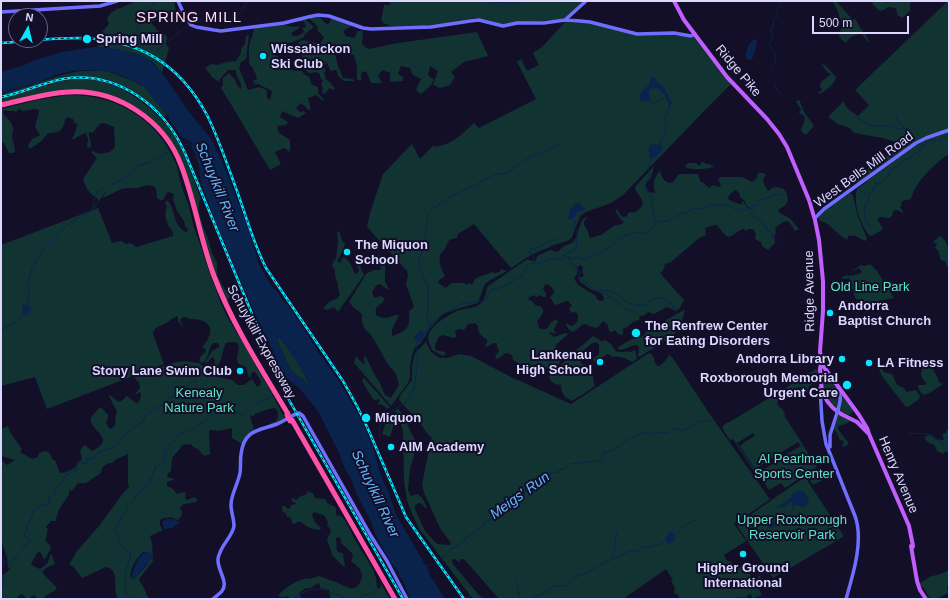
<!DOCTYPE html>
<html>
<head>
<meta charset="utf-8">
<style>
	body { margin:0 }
	#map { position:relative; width:950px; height:600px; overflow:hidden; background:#130f29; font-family:Helvetica,sans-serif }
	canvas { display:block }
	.frame { position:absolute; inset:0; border:2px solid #dbd7ff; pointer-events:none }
	.north { position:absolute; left:8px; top:8px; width:40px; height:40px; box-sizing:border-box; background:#130f29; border:1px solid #635f7f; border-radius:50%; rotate:8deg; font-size:11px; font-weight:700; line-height:16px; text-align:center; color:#dbd7ff }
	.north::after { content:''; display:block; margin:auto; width:14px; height:18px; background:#03e8ff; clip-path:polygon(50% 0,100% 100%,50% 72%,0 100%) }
	.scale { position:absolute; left:812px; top:16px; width:97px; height:18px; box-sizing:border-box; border:2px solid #dbd7ff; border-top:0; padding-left:5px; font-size:12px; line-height:14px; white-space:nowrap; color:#dbd7ff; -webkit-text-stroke:3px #130f29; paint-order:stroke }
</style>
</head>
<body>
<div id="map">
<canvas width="950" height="600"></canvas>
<div class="frame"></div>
<div class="north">N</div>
<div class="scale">500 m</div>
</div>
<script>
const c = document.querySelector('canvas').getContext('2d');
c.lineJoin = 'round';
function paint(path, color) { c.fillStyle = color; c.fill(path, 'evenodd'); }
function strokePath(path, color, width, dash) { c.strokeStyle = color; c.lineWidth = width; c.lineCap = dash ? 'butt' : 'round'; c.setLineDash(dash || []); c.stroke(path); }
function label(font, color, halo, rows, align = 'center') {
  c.font = font + ' Helvetica,sans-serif'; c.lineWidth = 4; c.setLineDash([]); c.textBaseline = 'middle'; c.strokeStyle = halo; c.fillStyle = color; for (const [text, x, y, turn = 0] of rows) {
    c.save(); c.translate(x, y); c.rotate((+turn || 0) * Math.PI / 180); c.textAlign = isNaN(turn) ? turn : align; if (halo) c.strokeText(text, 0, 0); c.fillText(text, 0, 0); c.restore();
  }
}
paint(new Path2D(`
	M134,1H174L176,14L172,15L173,18L174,19L172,22L166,21L164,16L151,22L158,31L167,36L166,44L169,48L162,73C158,69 155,64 151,61C139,52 112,48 98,47L102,32L109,24L107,18L111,13V11L112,12L116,10V9L117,8L118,9L134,2Z
	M388,1H500L510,2L521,1H583L564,19L505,24H500L483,19L474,18L431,26H391L383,23L381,20L384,5H388L391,4Z
	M832,1H836L853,20L855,19C858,22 858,25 861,29C864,32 867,37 869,41L868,42L862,34C855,34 849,37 846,43C839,38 836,34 843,27L837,9Z
	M874,1H883L886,3L888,1H911L910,5V11L902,18L897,15V11L895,8L888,7L884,10L880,11L872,4Z
	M948,1H949V3L947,6L949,8V129L926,137L857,184H856L857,177L899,147L896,145L895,142L883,138L854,133L850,128L838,124L828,117L844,101C844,107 852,112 858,116L869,105L855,90Z
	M320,17L324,22L328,25L331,19L352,26L343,31L346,36L355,38L357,31H363L362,44L368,49L398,43L477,32L488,56L464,62L451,72L455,77L450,85L440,88L433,85L438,71L430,66L428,75L434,80L431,85L421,94L416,90L421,79L413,75L410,68L401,66L398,74L403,77V81L390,82V73L383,70L378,75L382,83H371L366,71L361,73V80H357V66L354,55L335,53L338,66L343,78L353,79L354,81H344L338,76L337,71L335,70L332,71L330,70L327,62L325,61L327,63L323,66L322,65L325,62L324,61L320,63L321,67L324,68L326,71L324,72L326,80L330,82L331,84L335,88L334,90L329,88L326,93L322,94L323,89L321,84L323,81L320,77V74L315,72C303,78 303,59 301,51L297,48L299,42L303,40L320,44L324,37L317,30L318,27L309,18Z
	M304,19L306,20L314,27L305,34L303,38L278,47V48L275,52L274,49L272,50L276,56L278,57L277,59C282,66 293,72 302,71L304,74L310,78L311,84L318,87V93L324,100L323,101L316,95L308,98L311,110H309L301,103L296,108L300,112L303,111L306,113L298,118L282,111L280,117L288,122L286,125L277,126L279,133L290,140V152L284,148L275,152L281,164L270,170L235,111L221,88L223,85V78L229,73L235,80L238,86L241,89C242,83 239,81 237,76C236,75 236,70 236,70H228L220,79L219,82L212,77L205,68L211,64L217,65L226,62L236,61L241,53V49L245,44L246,36L249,35L246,59L241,62L239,69L242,75L248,90L259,87L267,90V98L270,100L272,91L260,85L259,84L253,85L256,82L254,83L253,81L257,79L255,72H254L253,68L249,64C250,58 248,52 249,47C250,39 254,34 254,27L284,24V25L294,27L299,26V28L291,33L293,36H298L304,32L302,28L306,27L304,21L299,22V20Z
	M565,22L584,23L598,25L632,34L669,35L696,37L731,84L708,107L623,195L611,203L586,212L581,215L579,219L572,237L568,241L554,245L531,255L511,268L474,224L458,234L457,238C448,239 449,240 446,247C445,250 441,252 440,255C438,260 442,272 445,276L439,280L438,283L446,288L451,283H464L467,285L469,283L472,285C473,283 474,281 475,279C480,275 487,276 491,272L494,273L500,272L501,269L507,271L487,282L484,286L478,303L460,308L446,313L442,315L430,328L421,343L414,349L412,356L410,367V377L408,383L391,406L354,363L356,356L363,364L365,363L364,358L365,355L371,367L373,372L380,383L385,395L391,398L399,385L396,374L387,363L379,348L371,335L364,328L362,322V314L353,307L349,302L366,274L373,270H380L381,267L378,255L379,254L385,265V282L389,289H387L380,284C375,285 374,289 372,293L375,298L380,296L385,298C384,300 383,302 382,303C376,308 375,307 376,315C389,322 388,315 399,315L392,330V336C408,331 410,327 409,311L414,307L406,284L408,275L407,271L367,227L370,213L383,174L412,144L420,159L434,145L435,147C453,144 461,135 474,123L479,128L536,99L517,62L521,59L527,71L539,65L533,53L542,47Z
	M821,64L825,65L836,77C835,84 826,90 820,94L818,93L822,90L820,86L821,82L831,74L827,72Z
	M81,71H104L113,73L137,83L145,88L167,115L164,116C156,111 150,104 143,98C112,75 83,72 46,82C32,86 17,95 2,95L4,93C30,87 54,75 81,71Z
	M73,79C83,79 92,79 101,81C131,89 163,115 178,142C188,160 194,180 201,199L199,202V212L203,226L208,238L212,253L217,263V275L225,290L231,292L233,295L231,297H229L228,300L227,301L214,271L178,154L141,111L85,90L1,104V98C25,93 49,83 73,79Z
	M68,95C118,95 158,119 177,166C178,170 179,176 180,180C182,189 186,198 189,206C191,214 192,222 195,230C203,252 210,276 219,298C224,312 232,325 240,338C255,364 271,390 284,417V419L270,425V424L276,421C279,416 279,412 275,408L269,409L255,414L253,417L251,415L250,416L254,430L242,444L232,438V428L219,431L210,430L209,432L210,454L204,456L198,449L193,447L191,444L182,445C180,451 173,454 172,460C171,463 172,467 171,471L168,473L167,475L168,477L174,479V480L169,481L167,483V486L173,489L177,494H178L183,492L186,493L185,497L187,500L194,497L197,499V501C192,505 183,501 180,508C183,512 183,515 179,519L177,520L171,517L161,519C158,523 161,527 163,530L150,536L152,543L153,561L139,579C140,583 142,584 144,588C146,592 146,595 150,599H118C112,590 121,569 106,567L82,578L73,566L69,565L77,551L99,526L124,492L130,486L128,485V454L115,460L112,463C107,463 105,465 102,468L101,473L86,483H78L73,490L69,491V495C64,502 56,512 56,521H51L46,527L48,530L47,533V535L45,540L51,547L50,550L45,559L43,558L41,553L39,552L37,553L31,564L35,567L40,569L47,564L50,556L52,554V555L55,564L46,568L42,572C46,578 54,583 57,589L44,597L45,599H38L34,595L28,599L22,594L20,595L15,599H1V577L10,569L9,567L8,569L7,557L1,541V460L7,465L15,460L2,456L1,429L8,426L10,432L21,448L22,449L20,452L32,459L38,457L39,453L45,451L49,452L53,460H55L60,473C66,473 70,470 76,467L77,463L82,459L80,451L84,445L86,446L92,451C119,438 88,431 91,418C92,414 97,412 99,408H102L108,415V418L106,422L108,427L111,429L114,427L116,422L115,418L117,412L108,394L119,402L124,399L125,397L127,396L136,403H137L140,400L141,394L140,392L137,394H135L140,388L139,383L135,378V377L172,363L184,361L199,363L217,377L232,380L238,385H244L252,379L257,387L260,385L261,381L255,372H252L250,378H249L246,367C227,362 245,351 236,342H231L226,343C221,352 223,362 215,369L211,370L206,365L214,364L215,361L213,357L211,358L209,361L206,364L205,363L212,351L219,347V344L217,343H213C208,349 209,358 203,363L200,362C198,357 203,354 206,352L205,349L203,348L202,347C209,340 215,328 205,322C201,319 196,320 192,319C188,319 187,317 183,317L180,320L183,326H185L183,327L178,321V316C172,318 171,320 166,323C160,327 154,326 153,334L164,364L47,409L35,377L1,386V245L98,208L112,243L121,241L126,244L131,243L136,247L173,236V232C167,225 163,216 167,206L165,204L166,201H168C176,210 172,225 186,232L188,231V229L185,226L184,221L177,211L174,202L173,200L174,194L169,192L167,193L163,200H160L157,198L156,188C150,183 145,186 138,188C133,189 128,187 122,189C115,191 109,196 102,198L105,193V192L96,206L93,208L94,206L96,205L99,200C89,193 87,190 83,179L97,158L92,153V151H93L99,154L110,152L115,147L114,127C111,126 108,124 104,123C98,122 97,130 92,133L90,132H89C88,137 92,141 91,147L89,148L87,146L88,140L86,133L83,134L72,140L78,124L75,123L73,119L67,117L65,120C63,131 59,133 48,133C44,139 36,146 29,149L28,146L32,139L40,135L35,127C36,121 39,116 39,110L35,109L23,111L19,109L16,112L14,111H8L4,110L3,113C5,116 9,119 11,123C16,132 11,131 12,138C13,143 15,147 15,151L13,153H9L4,143L1,142V109L37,100ZM143,552H148V564L134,579H132L130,576C131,567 136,559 143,552Z
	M798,100L800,101C802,111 809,118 814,126L806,135L802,132L801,129L804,123L805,118L803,115L799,113L801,109L796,102Z
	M949,131V154C935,163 915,182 911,199L902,201L901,206L900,207L903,212V213C899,211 897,209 893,211V214L890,218H886L884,217H880L877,219L883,229L872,236H871L869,235C860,223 853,204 857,189L872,177L920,142Z
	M703,162L706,164H710L714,167C707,169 695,170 687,168L685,165L689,163H696L700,166L701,163Z
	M654,166L651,178L645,184V187L649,192L655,193V192C652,184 655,177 660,170C661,175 665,186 673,182C675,180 677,176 679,174H698L700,181L704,183L709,188L713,185L718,187L720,186L721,185L718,180L720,177H742L752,182L757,178L758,173H763L766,175L763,179L764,184L768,191L774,187C775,187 780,188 781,188C787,190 790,199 786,204C784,207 780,208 778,210C781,215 785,215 789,218C793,221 796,226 799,229L795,231L792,226L788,221C783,221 779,225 775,228L776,232L774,237L775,243L768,250L762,246L761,242L755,239L756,234L753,229H749L746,231L744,229C738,230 734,236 728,237L724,234L717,225H714L705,228L706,235L699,238L671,262L665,264L663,271L660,273L683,299L684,300C681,304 681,309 676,311L667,307L654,314L648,312L645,315L640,316L639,320L633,322L626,328H623V334L621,335L618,334L615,330L612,332L609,331L608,325L603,321L600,325L596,328L589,326L586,324L582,325L573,332C569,330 566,327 566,323L571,326C578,324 578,320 578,314L575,312L572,313L571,312L569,308L572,306L568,301H566L557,305L554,304L550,297L554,293L553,289L548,284L545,285L543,289L546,293V297H543L540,295L536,297L534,295L528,298L529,300L532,301L535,305C547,307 544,314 537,321C539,329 539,330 547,329L551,322L557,319L558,322L554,329L556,334L550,332L549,333L554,337L565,333L568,334L555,346L559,351L560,356L563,359L551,371L549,370L546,367L539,369L534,367H525L513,360L512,355L507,353C502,354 500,359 496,359L495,357L499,350L497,347V343H494L486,347L485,346L487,343V340C480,334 478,335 478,326L475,323L468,324L464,330L459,329L456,330L455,332L456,336L455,338L442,335L438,338L435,346V350L445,352V354L443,356L432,350C431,347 428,341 428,338C428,326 451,313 460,310C467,308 476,308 481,303C486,299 485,291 488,286L526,260C530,259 533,262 536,261L537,256L550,250L557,252C559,251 561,248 564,246C569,244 572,244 575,239C580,231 578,222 587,216V217C581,226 585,224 588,232C589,234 589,236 590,238L601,235L614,226L622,224L624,222L619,217L615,210L617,209L621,216L624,217L627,216L628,213C630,212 633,213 635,212C636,212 637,210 638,210C650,202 636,196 635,187L653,167ZM735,190L737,191L740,194V197L744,200L747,206L757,212L747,207L742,200V205L729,200L728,198L730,194ZM581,265L583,268L582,271L584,276L579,278L580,282L592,290L601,293L604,298L603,301H600L597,299L596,296C588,290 578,288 574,278L577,274L578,267Z
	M851,193L853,196L858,217L866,236L867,239L865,241C860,238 853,234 848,236V238L847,240C837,235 831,223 820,221L818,219C821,210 843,198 851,193Z
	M339,231L343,242L345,243L344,249L337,261L340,263L343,257C350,259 352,268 355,274H356L359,271L356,260L361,266V269L364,275L338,312L334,307L327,310L323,308L329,302L338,298L340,294L338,289V284L335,276V270L332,266L334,261L336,259L338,242L337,232Z
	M940,236C950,242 949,256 949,267L946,265V262L941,260L938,250L935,248L937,243H934V241Z
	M870,264L877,271L894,298L856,305L859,303L860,301L855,298L849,278L844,279L842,278L844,276L855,275L861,273L862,271L860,270V268L852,271L861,265L865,266Z
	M684,310H685C683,317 681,325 677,331C669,340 651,349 641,356L639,357L638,356L639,347L637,345C630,345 626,350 619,350L618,348V347L632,339L641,337L645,334L646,332L652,327H657L659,324H663L666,320Z
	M593,336L597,338L602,342L604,340H605C607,341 609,343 611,344C615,349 614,352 621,352C625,352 627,351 631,352L635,350L637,359L632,362C626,357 618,356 612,357L610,355L608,354L601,358L599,364H596L593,359L599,354V344L596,342C588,344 584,352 577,356L576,358L586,367L590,374L593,376L594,383L595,386L582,395L571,401L569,399L565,397L562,392L561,385C554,384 551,383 549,376L560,366L573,353Z
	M278,337C287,343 307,377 310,387L303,379L296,375L292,371L287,362L278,342L277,339Z
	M426,342L431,352L440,358H447L459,354L471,356L511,377L571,404L649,353H650L653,356C655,360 654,365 659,366C664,363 667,360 669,354L671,357H672L709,413L769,498V500L734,524L746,541L724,555L726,560L733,563V567L739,566L747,562L755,567V569L750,571V574L752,579C756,580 758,577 760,575L761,578L763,582L759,590L762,595L753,598L750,594L745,598L737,597L735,599H678L679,598V596L674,593L675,587L673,585L671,580H673L666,569L623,599H499L464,559H461L459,562L455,559L452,560V562L453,564L467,581L471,586L483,599H473L424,535L419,529L411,511L407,500L404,481L403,431L399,417L395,411L398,409L401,412L416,442V448L410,469L408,490L411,496L418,494L423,499L427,508L426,509L422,504L419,503L415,505V509L425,531L435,542L437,544L450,545L451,543L440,528L424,493L422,485L430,444L432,438L426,432L417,418L412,413L409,411L399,400L400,396L412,380V366L415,353Z
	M927,365C934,368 937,376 939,382L943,384L931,392L924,395L921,393L918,387V385H925L926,384L925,381L923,380L921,375L922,366Z
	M822,366L836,388L840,396L837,410L827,399L823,387Z
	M880,367L884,372L892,374L897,385L904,388L906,392L916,390L920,396L919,399L908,407L905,406L882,376L879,369Z
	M816,369L818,370L817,380L808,387L811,390L807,393L804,388L798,387L792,393L787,394L786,398L779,399L777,403L779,407C782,408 784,411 785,414L784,415L817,467L785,488L781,483L769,490L759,475L757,476L733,439L730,440L724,431L722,427L725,424L733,420ZM753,433L755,436L747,441H745V442L740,446L755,469L798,442L801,446C795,449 789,452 784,456C777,461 764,471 756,472L737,443Z
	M364,378L390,407L387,409L383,405L377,404L380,401L379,399L375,400L373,399L362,381Z
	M842,395L853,410L852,413C848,417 844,413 839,411L842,398Z
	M839,415L851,421L845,424L839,426C838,427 838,427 838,429C838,430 848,441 849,444L843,447L842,446L844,441L840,440L837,433L833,428Z
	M387,418L395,421L390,437L382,434Z
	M949,428V452L946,451L943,454L937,451C935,442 930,446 925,439L926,436C931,434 933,437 937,440H943L944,439L942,434L946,433L947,430Z
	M821,468L823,471L821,472L822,474L819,475L821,478L824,476L826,478L813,485L807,476Z
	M805,477L843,535V537L773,578L738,527L737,524Z
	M307,491L313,493L315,498L325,499L328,504L334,506L336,508V515L341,516L345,520L354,538L374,571V574L376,578L377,588L379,589L381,588L380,582L390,599H330V597L329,590L320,588L319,583L310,588H306L300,592L299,594L301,597L299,599H290L289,597C286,596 282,598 278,596C283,589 295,581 304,579C307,578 310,579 313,578C314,578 318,576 319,576C320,576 324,578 325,578C328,580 333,581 336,582C343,585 353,593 359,584C363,578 363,572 358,567C356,564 353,564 351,561L353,556L352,553L341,543V539L339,537L336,538L337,551L338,552L342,553L343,554L345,566H343L332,555L331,551L327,540L331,530L327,525L328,522L324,515L314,512L312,515C315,522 315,523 321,528L320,530C317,529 313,529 310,528C303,525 301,518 295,524L292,523L291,518L290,517H287L286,513L283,512L282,509V506H285L288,509L290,508L291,505L296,504V503L293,502L291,499L293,498L296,500L298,499L299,497L307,494Z
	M949,570V585L947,586L948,593L936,599H930L925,590L920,584L921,582L927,579L929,577L940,574Z`), '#113332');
paint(new Path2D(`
	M756,39L757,41L754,54L752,59L748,60L746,58C745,51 749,41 756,39Z
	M95,47H105L125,51L145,57L150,61L165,77L189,112L211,139L222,161L246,223L252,240L259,265L273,288L276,290L284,302L288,305L311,340L312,343L315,345L317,351L325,361L338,380L355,408L367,432L369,439L372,441L376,459L383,481L388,491L396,515L430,573L429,575C435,581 439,591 445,599H410L403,581L399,575V573L392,564L381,545L374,531L370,519L356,493L351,479L345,469L340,455L318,411L299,388L290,381L285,376L276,363L273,351L258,321L213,216L200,179C201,174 198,162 196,157C195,152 192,149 191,145H193L191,142L183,138L179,134L176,129L174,125L170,121L168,115L158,105L145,88L138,83L113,72L86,70L72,71L55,75L37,83L1,93V72L22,66L35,60L62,52ZM278,337C289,344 303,373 310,385V387L303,379L296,375L292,371L287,362L278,342L277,339Z
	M651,77L655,78L658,83L663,86L671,101L672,103L670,106H669L665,95L660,91V89C654,87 653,87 649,91L650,99L649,101L645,102L640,100C638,93 644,89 649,85Z
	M651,144L661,145L663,147C662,153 655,158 650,159C649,154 647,148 651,144Z
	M578,202L585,209L583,211L577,212L576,216L570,220H568L567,219L570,213V209L575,204Z
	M23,304L28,305L31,308V310L25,316L23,315L22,313Z
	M419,331L425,332L422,342H418L415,340L414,337Z
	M800,491L804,492C809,498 812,504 803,507L797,505L793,506L792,503L790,502L785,506L776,509C778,506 781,505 784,503C787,501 792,496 794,493Z
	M780,517H786C780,521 775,526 769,529L767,528C769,523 776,521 780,517Z
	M167,519H173L180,522L172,528L164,529L162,522Z
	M670,532H673L675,539L673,542L668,544L666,541L665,538Z
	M148,552L151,553L152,555V558L134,579H132L131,578C134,569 137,554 148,552Z`), '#0a234d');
strokePath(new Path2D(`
	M472,1L487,2L519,3
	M191,23L212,19L233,18L239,14L248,1
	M97,48L98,40L101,35L109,34L126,37L131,36L135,33L140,22L150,10L155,1
	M155,55C159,48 164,44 171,39C177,33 181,30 189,25
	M152,63L154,58
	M771,69L775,62L776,57L774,52L769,44L773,34L770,31L773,30L772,27L774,25L773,20L777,17C776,14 779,12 778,8L780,5V1
	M775,83C774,88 778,91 781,94
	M649,101L652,103L659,101L665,97
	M896,116L899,123L905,128
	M858,118L870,126H881L885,125L889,127L892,125L899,129L907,128L912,136V139L917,142
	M919,144L921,146L924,145
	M183,145L188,144L191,145
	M659,145L661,140L665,137V130L666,126L665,117L669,108V106
	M179,147L180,146
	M652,159L648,168L650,171L649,179L646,182C645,186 647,188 647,192L651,195L652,201L651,207L654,210C652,214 652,215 655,218L656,224
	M874,183H880
	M111,185L124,179L135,168L139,165L149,163L170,151
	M859,189L867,195H869
	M748,210L752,215L760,220L767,229L772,233L773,237L779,241
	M870,226L869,224H867L864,214L865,204L868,203V198L870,196L869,194L872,191L874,187L880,183L885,179L888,176L893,168L896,167L904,160L910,158L914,153L918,152L926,143L931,140L939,141L949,135
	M530,249H534L555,239L557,237
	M527,250L533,255L535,262
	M566,254C570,251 573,252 577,248L576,241L578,230L574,228L575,221L572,218
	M568,257L572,266H577L576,269L580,271V274L578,275L579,277L595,290L602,291L607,290L614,292L623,298L624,300L628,303L639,305H645L648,302L651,301V299H654L655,298L657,299L658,298H663L668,300L669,303H672V307L676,310
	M602,291L615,301L623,306L626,309L634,311L637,314
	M27,306L29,291L27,284L32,269L39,256L46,247L56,237L64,228L73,221L91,211C96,201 92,192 104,188
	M429,326L427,316L428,306V286L421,271L419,260L424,246L428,214C431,210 436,208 439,204L461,191L476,185L489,177L496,174L505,173L512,170L523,161L540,153L561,144
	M1,333L3,331V328L9,325L14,324L23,314
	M424,333L428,331L429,326L436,318L456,307L460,304L480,301H484C487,299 489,292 492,289L500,288L508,285L516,279L523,275L525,269L530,264C534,263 539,263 543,262C550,260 555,257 562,260L563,259L562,256L564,255L569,257L574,260L576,257L586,260L588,258V255L590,257H592L607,249L618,240L627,235L637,232H642L643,234L645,233L654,226L658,221C661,221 666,222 668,221C674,218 679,213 686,213L688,210H692L693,208L704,209L705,206L709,207L710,204L713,206L721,204L722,206H723L724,204L728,207L730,205L734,209L736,208L738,210L740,208L742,211L746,209L748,210L750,207L758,205L760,200L766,198H769L773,195H780L781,194
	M286,391L294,385
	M253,407L259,402L271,397
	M384,419L391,412L405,403L414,388L418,359L417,353L416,345L418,341
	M701,421L704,422L706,421H712
	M908,433C916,434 924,433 931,435C935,436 935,439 940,440L942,444L947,445L949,446
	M380,437C380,432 379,426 382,422
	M787,517C790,515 794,510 793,506
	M674,536C678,530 690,521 697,519
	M442,558L449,552L451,549L459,545L461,542L464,541L466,538L482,527L485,521H488L494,516L504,511L516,500L523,496L526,488L535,484L538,481H543L549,477L551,472L556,473L559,471V470L565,469L570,464L575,463L601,461L603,457V453L614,450L631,437L634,438L644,432L653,434L659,432L668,433L672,429H677L681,431L690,427L698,422
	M1,559L5,561C5,565 3,565 1,569L2,573
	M611,560L613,553L615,552L614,548L617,532
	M438,561L440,560
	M8,563L15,558L24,547L27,545L29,538L24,537V536C27,528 32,511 38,507C42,505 46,504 50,503L48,497C50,497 52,497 54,495C55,493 55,491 56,489C60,484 64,480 66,475L70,473L73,470H77C77,465 77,463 81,462L86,464L87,460L88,459L93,458L99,452L112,448L121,441L123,437L135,427L143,422L145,416L148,413L154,410L160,405H167L168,404V398L175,395L176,392C180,391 183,391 186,388C190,384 190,381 196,381L197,387L198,389L204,388L211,396L229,410
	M432,565L437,563
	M425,567L430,565
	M388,579L389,578
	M516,580C518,586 519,594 520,599
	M948,587L949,586
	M1,589L3,587V584L4,577L3,575
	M132,599L126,594L125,586L126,584C125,581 125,576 126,571C127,565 132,559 130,552L125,550L120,544V541L118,539V534L115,529L118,525L119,521L121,518L123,514H125L128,506L133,501L136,495H138L139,492L150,481V477L153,476L155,467L164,463L165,459L164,450L165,449H167L169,445L175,441L178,435C182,433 187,432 191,430C199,426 211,417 217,409L219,410L222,412L224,411V409L232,410L243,415L245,412
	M294,599L299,594L309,590L313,589L319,590L323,589L325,590L328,593L336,594L344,597L345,599
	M348,599H351
	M355,599H357
	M361,599L363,595H369L380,587
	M530,599L548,591L551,588L555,586H566L573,579L577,578L579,575C587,575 595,568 602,564C607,561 615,558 621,556L622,554L631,551H638L643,547H650L664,543`), '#0a234d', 1);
strokePath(new Path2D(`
	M178,1L183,12L191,25L196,27L214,30L221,31L284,23L308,17L318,15L329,16L363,28L371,29L431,27L470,21L479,20L503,26L517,23H544L565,20L580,21L590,22L637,34L674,33L691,36L695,34
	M1,12L100,6L117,1
	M565,20L586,1
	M815,218L824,209L916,143L926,138L949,130
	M820,388L822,421L826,444L831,456L855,516C864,540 853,575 846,599
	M838,410C840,402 842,396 838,388
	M830,447V435L837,413
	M213,599C216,596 220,594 222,591C229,582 217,570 218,559C220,545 232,538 234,526C234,519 231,512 231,505C231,494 238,484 240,473C241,467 240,461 241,454C244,429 259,431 277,424C285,421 291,415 299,413L303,416L371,536L387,561L407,599`), '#706eff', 3.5);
strokePath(new Path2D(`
	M674,1L684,20L727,77L767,119L779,134L787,147L809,200L815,220L819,240L823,281V311L820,351L821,363L820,369L821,383L822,390L827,401L833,408L841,414L857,422L869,434
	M821,363L859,415L867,428L869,434L909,526L913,546L912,548
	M911,546L917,581L920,590L926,599`), '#c15eff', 4);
strokePath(new Path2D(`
	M1,105C24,100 46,93 69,92C117,89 164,120 181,165C195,201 200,239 214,276C232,324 262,370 288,414
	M292,420L395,599`), '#ff52a7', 5);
const rail = new Path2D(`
	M1,43C27,41 53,38 80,38C138,39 179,63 207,115C219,139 228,167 237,191C246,216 254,245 266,268L343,381L357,406L368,429L406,517L420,537L464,599
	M1,97C22,93 42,83 63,79C117,70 164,106 185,153L285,393L403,599`);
strokePath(rail, '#03e8ff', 2.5);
strokePath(rail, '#130f29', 1, [3]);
strokePath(new Path2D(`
	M837,413L838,410`), '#706eff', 3.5);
strokePath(new Path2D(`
	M287,415L290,421`), '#ff52a7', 5);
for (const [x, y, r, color] of [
	[87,39,5,"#03e8ff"],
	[263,56,4,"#03e8ff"],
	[347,252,4,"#03e8ff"],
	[830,313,4,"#03e8ff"],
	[636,333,5,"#03e8ff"],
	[842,359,4,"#03e8ff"],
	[600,362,4,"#03e8ff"],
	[869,363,4,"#03e8ff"],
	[240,371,4,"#03e8ff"],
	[847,385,5,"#03e8ff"],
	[366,418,5,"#03e8ff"],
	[391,447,4,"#03e8ff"],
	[743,554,4,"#03e8ff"]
]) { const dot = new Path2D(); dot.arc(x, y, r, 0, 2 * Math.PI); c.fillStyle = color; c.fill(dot); strokePath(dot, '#130f29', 1.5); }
label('bold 13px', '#dbd7ff', '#130f29', [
	["Spring Mill",96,39],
	["Wissahickon",271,49],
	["Ski Club",271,64],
	["The Miquon",355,245],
	["School",355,260],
	["Andorra",838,306],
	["Baptist Church",838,321],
	["The Renfrew Center",645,326],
	["for Eating Disorders",645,341],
	["Lankenau",592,355,"right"],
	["High School",592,370,"right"],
	["Andorra Library",834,359,"right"],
	["LA Fitness",877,363],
	["Stony Lane Swim Club",232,371,"right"],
	["Roxborough Memorial",838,378,"right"],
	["Urgent Care",838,393,"right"],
	["Miquon",375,418],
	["AIM Academy",399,447],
	["Higher Ground",743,568,"center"],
	["International",743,583,"center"]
], 'left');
label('13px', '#dbd7ff', '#130f29', [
	["Ridge Pike",738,71,50],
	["West Bells Mill Road",864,170,-36],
	["Ridge Avenue",810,291,-91],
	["Schuylkill Expressway",261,342,61],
	["Henry Avenue",898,475,67]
]);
label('13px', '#5ce6c2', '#130f29', [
	["Old Line Park",870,287],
	["Kenealy",199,393],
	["Nature Park",199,408],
	["Al Pearlman",794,459],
	["Sports Center",794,474],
	["Upper Roxborough",792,520],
	["Reservoir Park",792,535]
]);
label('italic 14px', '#65b9ff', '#130f29', [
	["Schuylkill River",217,187,68],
	["Schuylkill River",375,494,65],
	["Meigs' Run",520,496,-36]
]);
c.letterSpacing = '1px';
label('15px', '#ffd9f1', '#130f29', [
	["SPRING MILL",189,18]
]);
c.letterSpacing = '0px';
</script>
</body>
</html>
